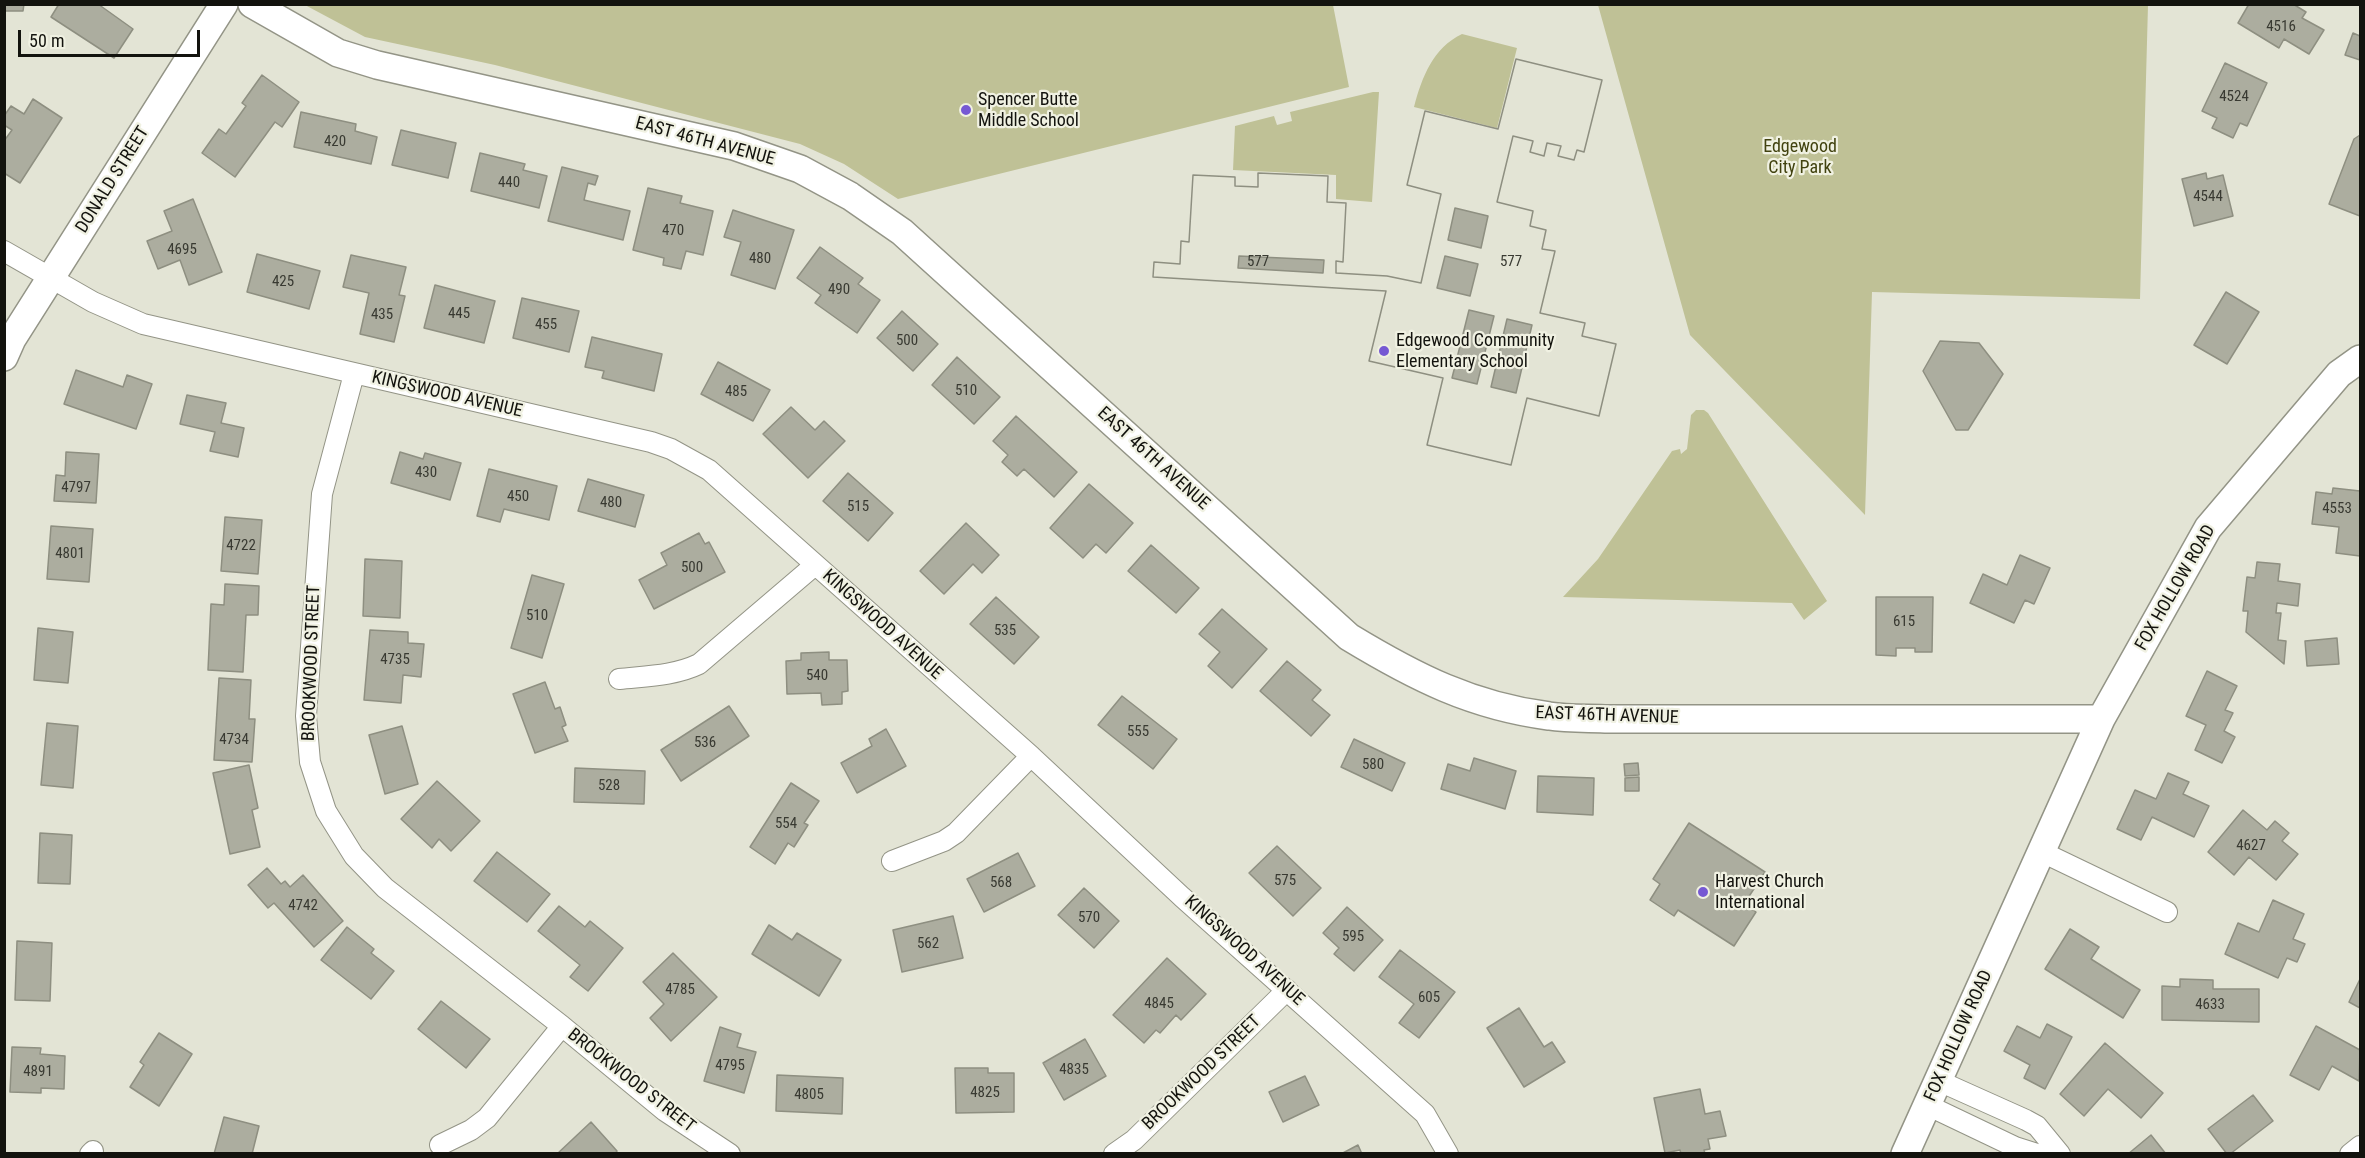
<!DOCTYPE html>
<html>
<head>
<meta charset="utf-8">
<style>
	body { margin:0 }
	#map { position:relative; width:2365px; height:1158px; overflow:hidden; background:#e3e4d5; font-family:"Roboto Condensed",sans-serif }
	canvas { display:block }
	.frame { position:absolute; inset:0; border:6px solid #13130e; pointer-events:none }
	.scale { position:absolute; left:18px; top:30px; width:182px; height:27px; box-sizing:border-box; border:3px solid #13130e; border-top:0; padding-left:8px; font-size:18px; line-height:21px; white-space:nowrap; color:#13130e; -webkit-text-stroke:4px #f0f1e2; paint-order:stroke }
</style>
</head>
<body>
<div id="map">
<canvas width="2365" height="1158"></canvas>
<div class="frame"></div>
<div class="scale">50 m</div>
</div>
<script>
const c = document.querySelector('canvas').getContext('2d');
c.lineJoin = 'round';
function paint(path, color) { c.fillStyle = color; c.fill(path, 'evenodd'); }
function strokePath(path, color, width, dash) { c.strokeStyle = color; c.lineWidth = width; c.lineCap = dash ? 'butt' : 'round'; c.setLineDash(dash || []); c.stroke(path); }
function label(font, color, halo, rows, align = 'center') {
  c.font = font + ' "Roboto Condensed",sans-serif'; c.lineWidth = 4.5; c.setLineDash([]); c.textBaseline = 'middle'; c.strokeStyle = halo; c.fillStyle = color; for (const [text, x, y, turn = 0] of rows) {
    c.save(); c.translate(x, y); c.rotate((+turn || 0) * Math.PI / 180); c.textAlign = isNaN(turn) ? turn : align; if (halo) c.strokeText(text, 0, 0); c.fillText(text, 0, 0); c.restore();
  }
}
paint(new Path2D(`
	M305,5H1333L1349,87L898,199L844,164L800,144L495,65L365,37Z
	M1598,5H2148L2140,299L1872,292L1865,515L1690,335Z
	M1462,34L1517,48L1497,128L1414,107C1422,77 1433,48 1462,34Z
	M1373,92H1379L1372,202L1336,199V175L1233,170L1235,126L1274,116L1277,125L1292,121L1290,112Z
	M1696,410H1704L1708,413L1827,601L1804,620L1792,603L1563,597L1598,559L1672,451L1680,449L1681,454L1687,449L1691,415Z`), '#bfc196');
const building = new Path2D(`
	M4,4H24L23,11H4Z
	M59,4H98L133,29L114,58L51,17Z
	M2249,4H2293L2306,12L2302,18L2324,30L2309,54L2284,39L2279,48L2238,23Z
	M2353,33L2360,36V60L2345,55Z
	M1516,59L1602,80L1584,152L1577,150L1574,160L1558,156L1561,146L1547,143L1544,156L1530,152L1533,141L1513,136L1497,202L1533,211L1530,226L1546,230L1542,249L1555,251L1540,313L1585,323L1582,336L1616,344L1599,416L1527,398L1511,465L1427,445L1443,378L1369,361L1386,291L1153,277L1154,262L1180,264L1181,241L1189,242L1193,175L1235,177V186L1258,187V173L1328,176L1327,202L1346,203L1343,262L1336,261V273L1387,276L1421,283L1441,194L1407,185L1425,111L1498,129ZM1455,208L1488,216L1481,248L1448,240ZM1239,256L1324,260L1323,273L1238,268ZM1445,256L1478,264L1470,296L1437,288ZM1469,310L1494,316L1477,384L1452,378ZM1507,319L1532,325L1516,393L1491,387Z
	M1516,59L1602,80L1584,152L1577,150L1574,160L1558,156L1561,146L1547,143L1544,156L1530,152L1533,141L1513,136L1497,202L1533,211L1530,226L1546,230L1542,249L1555,251L1540,313L1585,323L1582,336L1616,344L1599,416L1527,398L1511,465L1427,445L1443,378L1369,361L1386,291L1153,277L1154,262L1180,264L1181,241L1189,242L1193,175L1235,177V186L1258,187V173L1328,176L1327,202L1346,203L1343,262L1336,261V273L1387,276L1421,283L1441,194L1407,185L1425,111L1498,129Z
	M2225,63L2267,83L2247,126L2240,123L2233,138L2212,128L2217,118L2202,111Z
	M262,75L299,102L282,127L275,122L235,177L202,153L219,129L226,134L246,106L242,103Z
	M33,99L62,118L20,183L4,173V141L12,130L4,125V116L11,106L24,114Z
	M301,112L356,124L355,131L377,137L371,164L294,147Z
	M401,130L456,143L448,178L392,165Z
	M2360,135V216L2329,204L2354,139Z
	M480,153L525,164L523,170L547,176L539,208L471,191Z
	M562,167L598,176L595,185L588,183L584,200L630,211L623,240L548,221Z
	M2206,173L2207,179L2223,175L2233,216L2194,226L2182,179Z
	M648,188L682,196L680,203L713,211L703,255L686,251L681,269L663,265L664,258L633,250Z
	M193,199L222,272L189,285L180,260L158,269L147,241L172,231L164,211Z
	M733,210L794,230L775,289L731,275L741,242L724,237Z
	M820,247L863,278L858,284L880,300L857,333L815,303L821,295L797,278Z
	M257,254L320,271L309,309L247,292Z
	M351,255L406,267L399,295L405,296L394,342L360,334L369,293L343,287Z
	M435,285L495,301L484,343L424,328Z
	M2226,292L2259,312L2227,364L2194,345Z
	M522,298L579,311L569,352L513,338Z
	M902,311L938,344L913,371L877,338Z
	M592,337L662,354L654,391L602,378L604,371L585,367Z
	M1940,341L1979,343L2003,374L1968,430H1956L1923,371Z
	M957,357L1000,397L974,424L932,385Z
	M718,362L770,390L753,421L701,394Z
	M76,370L123,387L127,375L152,384L136,429L64,404Z
	M187,395L226,403L221,423L244,428L238,457L210,451L215,432L180,424Z
	M791,407L815,430L824,421L845,441L808,478L763,434Z
	M1016,416L1077,472L1054,497L1024,469L1017,476L1002,462L1008,455L993,441Z
	M66,452L99,454L96,503L54,501L56,475L65,476Z
	M400,452L423,459L425,453L461,463L450,500L391,483Z
	M489,469L557,486L549,520L504,509L500,522L477,516Z
	M848,473L893,513L868,541L823,501Z
	M588,479L644,495L635,527L578,511Z
	M1089,484L1133,523L1106,553L1096,544L1083,558L1050,528Z
	M2360,486V556L2336,553L2339,527L2312,524L2316,492L2332,494L2333,488L2360,491Z
	M225,517L262,520L258,574L221,571Z
	M966,523L999,555L982,573L973,564L944,594L920,571Z
	M51,526L93,529L89,582L47,579Z
	M699,533L705,544L709,542L725,572L654,609L639,580L667,565L661,553Z
	M1151,545L1199,588L1176,613L1128,571Z
	M2020,555L2050,568L2034,604L2025,600L2014,623L1970,603L1983,574L2007,585Z
	M365,559L402,561L400,618L363,616Z
	M2257,562L2280,564L2278,581L2300,584L2298,606L2277,603L2276,613H2281L2278,640L2286,641L2284,664L2246,632L2248,611H2243L2247,577L2255,578Z
	M532,575L564,584L542,658L511,648Z
	M225,584L259,586L258,615H246L243,672L208,670L211,604L224,605Z
	M996,597L1039,637L1014,664L970,624Z
	M1876,597H1933L1932,652H1915V648H1896V656L1876,655Z
	M1222,609L1267,649L1232,688L1208,666L1220,652L1199,634Z
	M38,628L73,632L68,683L34,680Z
	M370,630L408,632V643L424,644L421,677L403,675L401,703L364,700Z
	M2337,638L2339,664L2307,666L2305,641Z
	M829,652V660H847L848,691L842,692V704L822,705L821,693L787,694L786,661L801,660V653Z
	M1287,661L1321,690L1312,700L1330,715L1311,736L1260,691Z
	M2207,671L2237,686L2225,710L2233,713L2224,731L2235,737L2222,763L2195,750L2206,725L2186,716Z
	M219,678L251,680L249,719H255L252,762L214,760Z
	M545,682L555,709L560,707L566,725L562,727L568,741L535,753L513,694Z
	M1122,696L1177,739L1153,769L1098,725Z
	M729,706L749,736L681,781L661,750Z
	M47,723L78,726L73,788L41,785Z
	M402,726L418,784L385,794L369,735Z
	M886,729L906,766L857,793L841,763L872,746L869,739Z
	M1354,739L1405,763L1392,791L1341,767Z
	M1474,758L1516,771L1505,809L1441,789L1448,764L1470,771Z
	M1638,763L1639,775L1625,776L1624,764Z
	M249,765L258,808L252,810L260,847L230,854L213,773Z
	M575,768L645,771L644,804L574,802Z
	M2168,773L2189,782L2183,794L2209,806L2194,837L2152,817L2141,840L2117,829L2135,790L2156,799Z
	M1538,776L1594,778L1593,815L1537,812Z
	M1639,777V791H1625V778Z
	M437,781L480,821L451,851L439,839L432,848L401,819Z
	M791,783L819,801L804,823L808,825L794,847L788,843L775,864L750,847Z
	M2243,810L2267,830L2275,821L2289,833L2282,841L2298,854L2276,880L2249,857L2234,875L2208,852Z
	M1689,823L1765,872L1744,904L1756,912L1734,946L1678,910L1674,916L1650,900L1660,884L1653,879Z
	M40,833L72,835L70,884L38,883Z
	M1277,846L1321,888L1293,916L1249,873Z
	M497,852L550,894L527,922L474,881Z
	M1018,853L1035,886L984,912L967,879Z
	M267,868L281,884L285,881L290,887L303,875L343,921L314,947L274,903L268,908L248,885Z
	M1084,888L1119,921L1094,948L1058,915Z
	M2273,900L2304,914L2293,939L2305,944L2297,962L2287,958L2278,978L2225,954L2238,923L2259,932Z
	M559,906L585,927L590,921L623,948L588,991L570,977L580,965L538,931Z
	M1347,907L1383,940L1354,971L1334,954L1339,948L1323,933Z
	M953,916L963,958L902,972L893,930Z
	M769,925L792,940L797,933L841,960L819,996L752,954Z
	M347,927L374,949L371,953L394,971L371,999L321,960Z
	M2070,929L2099,947L2091,959L2140,990L2123,1018L2045,969Z
	M17,941L52,943L50,1001L15,1000Z
	M1400,950L1455,992L1419,1038L1399,1023L1414,1004L1379,977Z
	M673,953L717,997L671,1041L650,1018L664,1004L643,982Z
	M1167,958L1206,994L1181,1020L1176,1015L1160,1033L1156,1030L1144,1043L1113,1015Z
	M2180,979L2213,980V989H2259V1022L2162,1020V986L2180,987Z
	M2360,979V1008L2349,1002Z
	M441,1001L490,1039L466,1068L418,1029Z
	M1519,1008L1544,1047L1552,1042L1565,1062L1524,1087L1487,1028Z
	M2047,1024L2072,1037L2045,1089L2024,1078L2030,1065L2004,1051L2017,1026L2040,1038Z
	M2316,1026L2360,1050L2359,1081L2332,1066L2319,1090L2290,1075Z
	M720,1027L741,1034L737,1047L756,1052L744,1093L704,1081Z
	M159,1033L192,1054L159,1106L130,1087L144,1065L140,1062Z
	M1085,1039L1106,1076L1064,1100L1043,1063Z
	M2105,1043L2163,1093L2141,1118L2108,1089L2084,1116L2060,1094Z
	M12,1047L41,1048L40,1054L65,1056L64,1089L41,1088V1093L10,1092Z
	M955,1068H988V1073H1014V1112L956,1113Z
	M777,1075L843,1078L842,1114L776,1111Z
	M1305,1076L1319,1105L1283,1122L1269,1092Z
	M1700,1089L1705,1114L1720,1111L1726,1136L1708,1139L1710,1149L1704,1150L1705,1154H1681L1680,1150L1665,1153L1654,1098Z
	M2253,1095L2273,1121L2230,1154H2227L2208,1129Z
	M224,1117L259,1126L252,1154H214Z
	M591,1122L617,1151L615,1154H557Z
	M2151,1135L2166,1154H2128Z
	M1358,1145L1362,1154H1341Z`);
paint(building, '#acad9f');
strokePath(building, '#8e8f81', 1.5);
const street = new Path2D(`
	M4,251L93,302L143,324L651,442L671,449L709,470L1031,756L1182,897L1425,1114L1448,1154
	M354,374L322,494L306,716L310,762L326,811L354,856L385,888L562,1026L665,1111L730,1154
	M619,679C646,676 674,676 699,664L815,565
	M2042,852L2167,912
	M892,861L944,841L956,833L1031,756
	M1939,1081L2026,1120L2037,1126L2060,1154
	M1927,1105L2015,1147L2037,1154
	M440,1145L471,1130L487,1118L562,1026
	M90,1154L93,1151
	M1114,1154L1134,1140L1287,990
	M2350,1154L2360,1146`);
const secondary = new Path2D(`
	M252,4L338,53L377,65L734,146L800,169L850,196L902,232L1349,637C1415,677 1472,706 1549,716C1568,719 1589,718 1609,719H2101
	M4,357L12,339L50,279L224,4
	M1905,1154L2101,719L2208,528L2339,374L2360,359`);
strokePath(street, '#939486', 22);
strokePath(secondary, '#939486', 30);
strokePath(street, '#fff', 20);
strokePath(secondary, '#fff', 27);
for (const [x, y, r, color] of [
	[966,110,6,"#7659d3"],
	[1384,351,6,"#7659d3"],
	[1703,892,6,"#7659d3"]
]) { const dot = new Path2D(); dot.arc(x, y, r, 0, 2 * Math.PI); c.fillStyle = color; c.fill(dot); strokePath(dot, '#f0f1e2', 2); }
label('15px', '#393a32', null, [
	["4516",2281,27],
	["4524",2234,97],
	["420",335,142],
	["440",509,183],
	["4544",2208,197],
	["470",673,231],
	["4695",182,250],
	["480",760,259],
	["577",1258,262],
	["577",1511,262],
	["425",283,282],
	["490",839,290],
	["445",459,314],
	["435",382,315],
	["455",546,325],
	["500",907,341],
	["510",966,391],
	["485",736,392],
	["430",426,473],
	["4797",76,488],
	["450",518,497],
	["480",611,503],
	["515",858,507],
	["4553",2337,509],
	["4722",241,546],
	["4801",70,554],
	["500",692,568],
	["510",537,616],
	["615",1904,622],
	["535",1005,631],
	["4735",395,660],
	["540",817,676],
	["555",1138,732],
	["4734",234,740],
	["536",705,743],
	["580",1373,765],
	["528",609,786],
	["554",786,824],
	["4627",2251,846],
	["575",1285,881],
	["568",1001,883],
	["4742",303,906],
	["570",1089,918],
	["595",1353,937],
	["562",928,944],
	["4785",680,990],
	["605",1429,998],
	["4845",1159,1004],
	["4633",2210,1005],
	["4795",730,1066],
	["4835",1074,1070],
	["4891",38,1072],
	["4825",985,1093],
	["4805",809,1095]
]);
label('18px', '#13130e', '#f0f1e2', [
	["Spencer Butte",978,100],
	["Middle School",978,121],
	["Edgewood Community",1396,341],
	["Elementary School",1396,362],
	["Harvest Church",1715,882],
	["International",1715,903]
], 'left');
label('18px', '#13130e', '#f0f1e2', [
	["EAST 46TH AVENUE",705,142,15],
	["DONALD STREET",113,180,-58],
	["KINGSWOOD AVENUE",447,395,13],
	["EAST 46TH AVENUE",1153,459,42],
	["FOX HOLLOW ROAD",2176,588,-60],
	["KINGSWOOD AVENUE",882,625,42],
	["BROOKWOOD STREET",312,663,-88],
	["EAST 46TH AVENUE",1607,716,2],
	["KINGSWOOD AVENUE",1244,951,42],
	["FOX HOLLOW ROAD",1959,1036,-66],
	["BROOKWOOD STREET",1202,1073,-44],
	["BROOKWOOD STREET",631,1081,38]
]);
label('18px', '#41420f', '#f0f1e2', [
	["Edgewood",1800,147],
	["City Park",1800,168]
]);
</script>
</body>
</html>
